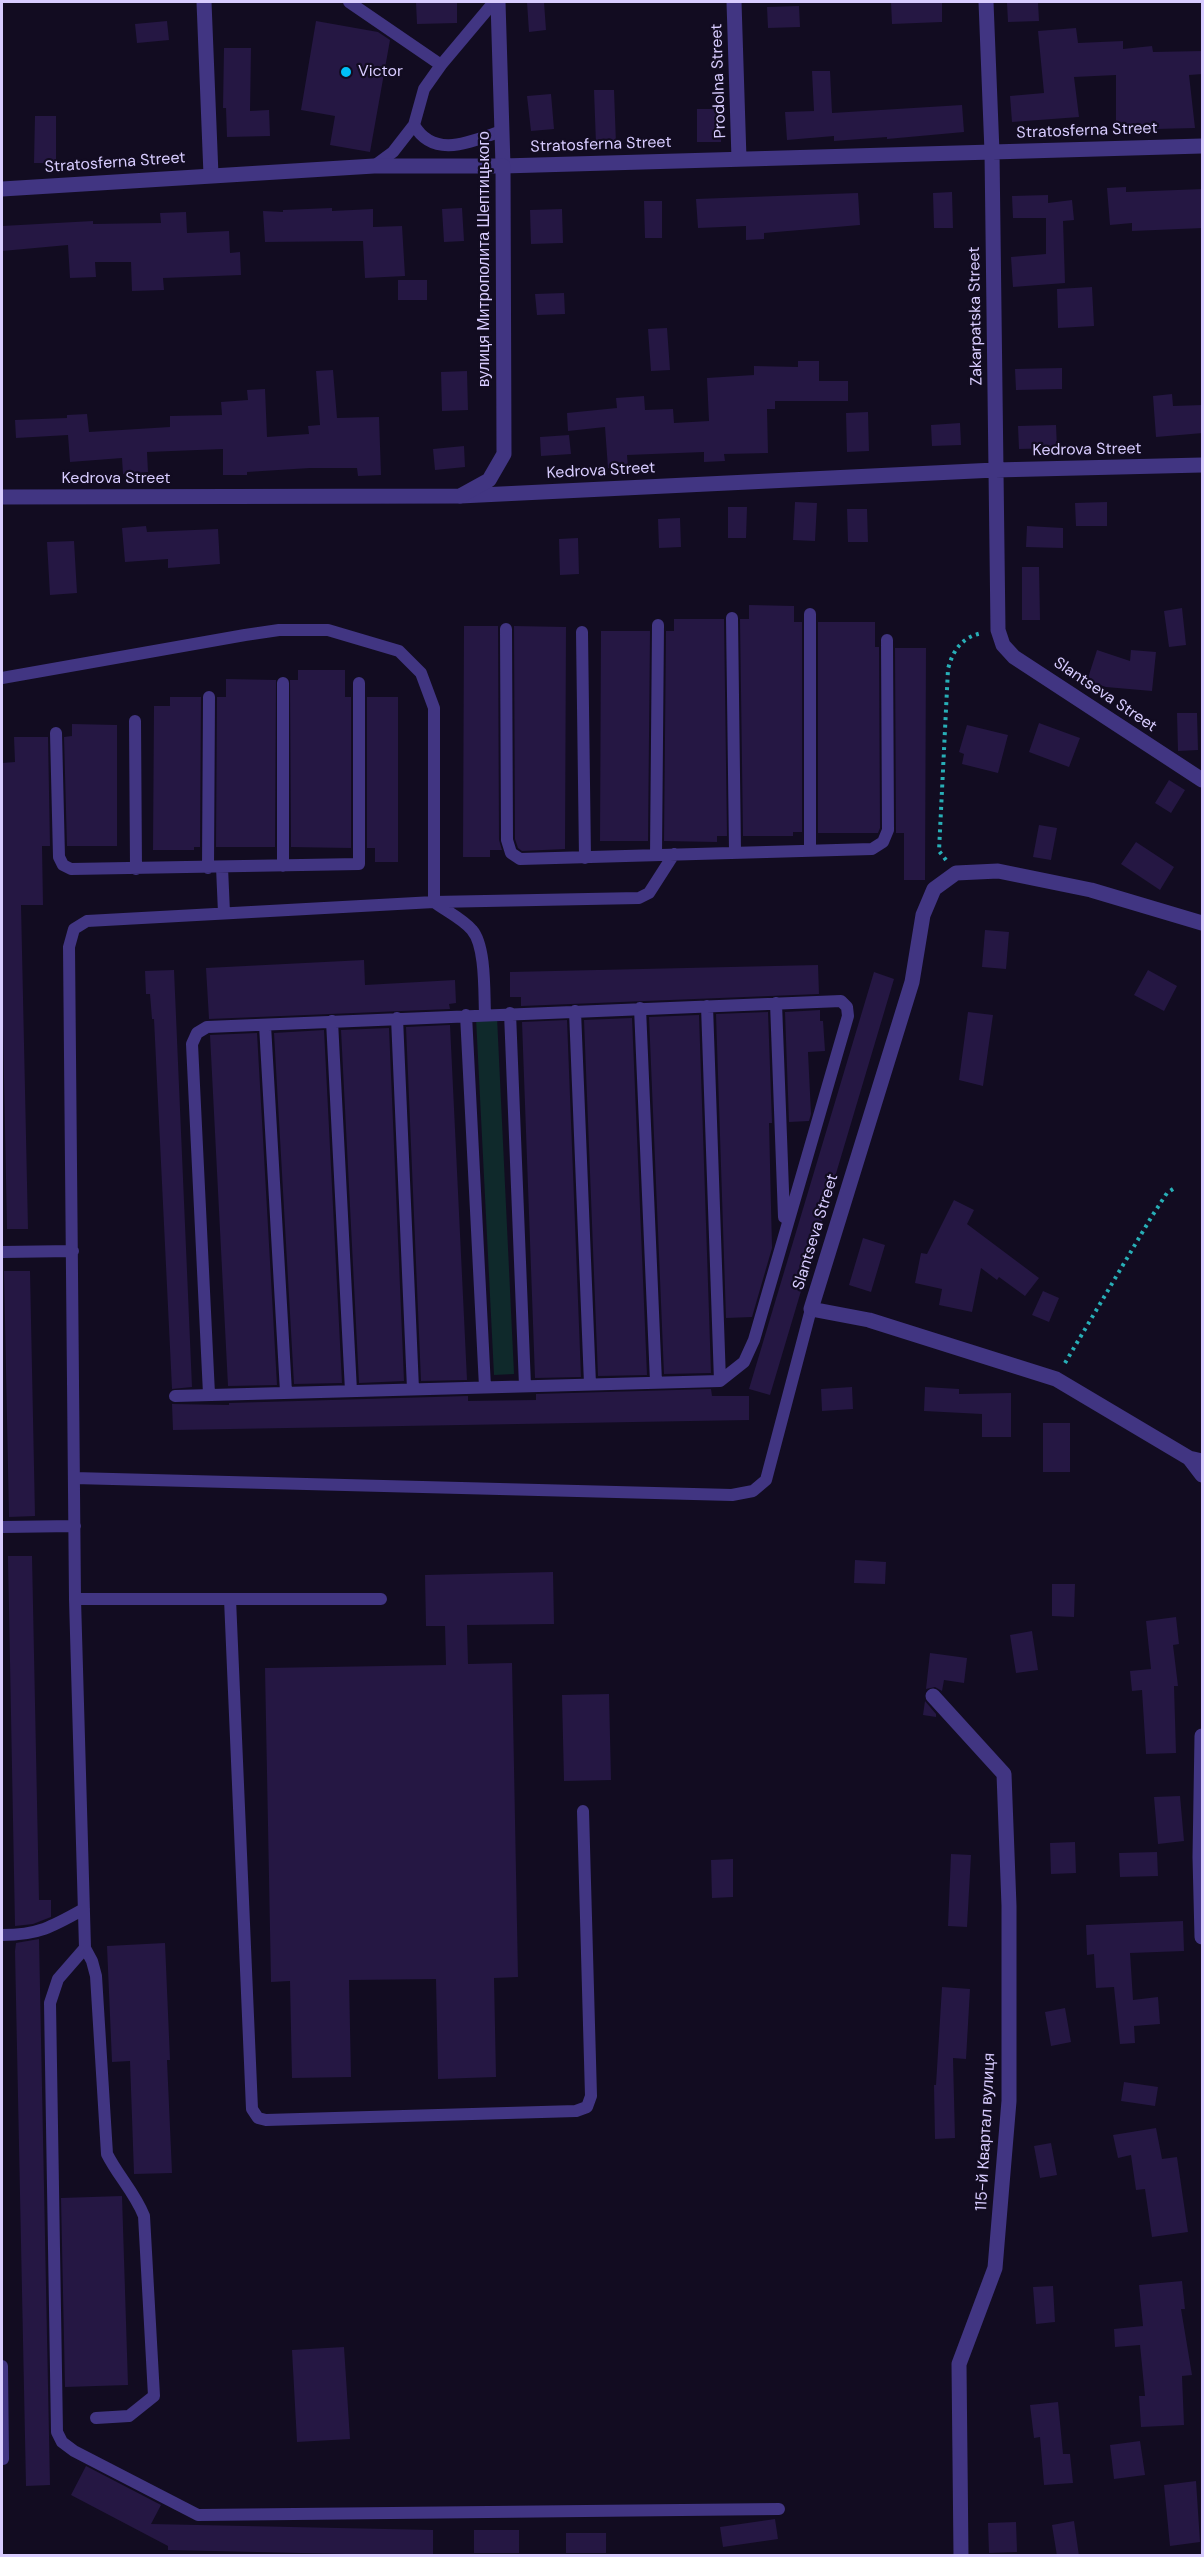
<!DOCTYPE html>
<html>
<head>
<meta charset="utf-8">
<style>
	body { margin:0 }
	#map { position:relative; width:1204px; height:2557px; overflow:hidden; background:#120c21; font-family:"DM Sans",sans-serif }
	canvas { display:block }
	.frame { position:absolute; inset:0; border:3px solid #d8ccff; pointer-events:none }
</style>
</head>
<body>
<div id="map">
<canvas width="1204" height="2557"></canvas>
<div class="frame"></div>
</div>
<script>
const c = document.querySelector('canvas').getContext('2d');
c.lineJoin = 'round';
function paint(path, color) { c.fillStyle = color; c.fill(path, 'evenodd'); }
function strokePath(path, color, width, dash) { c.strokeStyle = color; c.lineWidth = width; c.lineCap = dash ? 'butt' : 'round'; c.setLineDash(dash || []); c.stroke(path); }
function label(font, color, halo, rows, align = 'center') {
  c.font = font + ' "DM Sans",sans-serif'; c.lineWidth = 4.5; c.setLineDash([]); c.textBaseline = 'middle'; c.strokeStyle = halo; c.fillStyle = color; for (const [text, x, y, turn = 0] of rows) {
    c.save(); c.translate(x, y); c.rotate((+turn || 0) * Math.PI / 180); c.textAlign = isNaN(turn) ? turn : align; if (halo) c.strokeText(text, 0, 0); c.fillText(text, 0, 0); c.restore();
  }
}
paint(new Path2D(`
	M497,1017L514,1374L494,1375L476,1018Z`), '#0f292b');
paint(new Path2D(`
	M416,2H457V23L417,24Z
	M527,2H544L546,30L529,32Z
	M891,2H942V22L892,24Z
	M1038,2L1039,21L1008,22L1007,3Z
	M799,6L800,27L768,28L767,7Z
	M167,21L169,40L137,43L135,24Z
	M316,21L378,32L390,40L370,152L330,145L335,116L301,110Z
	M1076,28L1078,43L1123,41V49L1152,46L1153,52L1203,51V74L1189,75L1195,128L1116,130V75L1074,77L1079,117L1012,122L1010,96L1044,93L1038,31Z
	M224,48H251L250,111L269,110L270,136L227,137L226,108H223Z
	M812,71H830L832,113L962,105L964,132L887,139V137L834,141V136L787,140L785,112L814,111Z
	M594,90H614L616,144H596Z
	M551,94L554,129L531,131L527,96Z
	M697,109H721V142H697Z
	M35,116H56V163H34Z
	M1126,187V192L1203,189V228L1132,231V223L1110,225L1107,188Z
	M952,192L953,228H934L933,193Z
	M858,193L860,225L764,233V239L746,240V226L698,228L696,199Z
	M1048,195V203L1072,200L1074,220L1063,221L1065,283L1013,287L1011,257L1046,254V218H1013L1012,196Z
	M644,201H662V238H645Z
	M332,208V211L373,209V227L402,226L405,276L365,278L363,241L265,242L263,211L283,212V210Z
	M462,208L464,241L444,242L442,209Z
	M562,209L563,243L531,244L530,210Z
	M186,212L187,233L229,231L230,253L240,252L241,275L163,278L164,290L132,291L131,262H95L96,277L70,278L68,245L2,251V226L93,221V224L161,223L160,213Z
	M398,280H427V300H398Z
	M1092,287L1094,326L1058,328L1057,289Z
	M564,293L565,314L537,315L535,294Z
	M667,328L670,370L651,371L648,329Z
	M798,361H819V381H848V401H775V409H767L768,453L724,454L725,461L704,462V452L627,455L628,467L608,468L605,427L568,431L567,413L617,408L616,398L644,396L645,410L673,409L674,423L709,421L707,378L754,375V366L798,367Z
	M1062,368V389L1016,390L1015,369Z
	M333,370L337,418L379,417L381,475L358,476L357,468H310L247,472V475H223V449L147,452L148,472L123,474L122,458L70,462L68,435L16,438L15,420L67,418V415L87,414L89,432L170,427V416L222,415L221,402L248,400L247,390L265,389L267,437L309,434L308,426L320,425L316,371Z
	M467,371L468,410L442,411L441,372Z
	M1172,394L1173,406L1203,405V433L1156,437L1153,396Z
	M868,412L869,451L847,452L846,413Z
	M960,423L961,445L932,446L931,425Z
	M1056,425L1057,448L1019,449L1018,426Z
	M569,435L571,454L541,456L540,437Z
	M464,446L465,467L435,470L433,449Z
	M795,502L817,503L815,541L793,540Z
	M1107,502V526H1076L1075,503Z
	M728,507H747L746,538H728Z
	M847,509H867L868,542H848Z
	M680,518L681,547L659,548L658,519Z
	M146,526L147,532L218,529L220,564L168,568V559L125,562L122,528Z
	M1027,526L1063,528V548L1026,547Z
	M578,538L579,574L560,575L559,539Z
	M74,541L77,593L50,595L47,542Z
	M1022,567H1039L1040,620H1022Z
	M749,605L794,606V622H802V832H793V836H743L740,619H749Z
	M1182,608L1186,645L1169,647L1164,611Z
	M674,619H724L727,836H717V842L664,841L666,631H674Z
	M818,622H875V647H879L880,828L878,833H818Z
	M464,626H498L499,840L502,850H490V857H463Z
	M514,626L566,627L565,849L522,851L518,848L515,839Z
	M601,631H650L648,841H600Z
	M895,648H926L925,880H904V833H896Z
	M1097,650L1130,661L1131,650L1156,652L1152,691L1106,687L1087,681Z
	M298,670H345V697H351V848L291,847L290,680H298Z
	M226,679L276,680L275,847H216L217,697H226Z
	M170,697H201L200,847H194V850H153L154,706H170Z
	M367,697H398V862H375V848H367Z
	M1177,713H1197L1198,750L1178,751Z
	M1039,723L1080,738L1069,767L1029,752Z
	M72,724L117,725V846H67L64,737L72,736Z
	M967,725L1008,735L998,773L962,764L964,754L959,752Z
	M14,737H48L50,846H42L43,905H21L28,1229H7L2,976V763L15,762Z
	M1169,780L1185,790L1171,813L1155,803Z
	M1039,825L1057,828L1051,860L1033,857Z
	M1136,842L1174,867L1160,890L1121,864Z
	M985,930L1009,932L1006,969L982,967Z
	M364,960L365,985L455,980L456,1003L449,1004L450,1009L209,1019L206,968Z
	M818,965L819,994L521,1006V997H510V972Z
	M174,970L192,1387L172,1389L154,1019H152L150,994H146L145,971Z
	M1148,970L1177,986L1164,1011L1134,995Z
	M874,972L894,979L770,1395L749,1389Z
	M820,1010V1021H823L825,1051L808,1052L811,1114L809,1121L789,1122L785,1012Z
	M768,1012L772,1123H769L772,1248L752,1317L726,1318L716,1014Z
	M968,1012L993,1015L983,1086L959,1080Z
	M699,1015L711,1373L664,1374L649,1017Z
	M632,1018L647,1375L598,1376L584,1020Z
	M567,1020L581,1377L535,1378L522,1022Z
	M450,1025L467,1380L421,1381L406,1027Z
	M389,1028L404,1381L359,1383L341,1030Z
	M324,1030L342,1383L294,1384L274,1033Z
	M257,1033L277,1385L228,1386L210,1035Z
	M954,1200L974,1210L967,1224L1039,1278L1025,1296L999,1277L997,1280L981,1268L972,1312L939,1305L942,1289L915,1283L921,1253L927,1254Z
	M863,1238L885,1245L871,1292L849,1285Z
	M4,1271H30L35,1516L9,1517Z
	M1043,1291L1059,1298L1049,1322L1032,1315Z
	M852,1387L853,1409L822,1411L821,1389Z
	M925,1387L959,1389V1394L1011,1393V1437H982V1414L924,1411Z
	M711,1389L712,1396H749V1420L173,1430L172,1404L229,1405V1403L468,1396V1401L536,1400V1394Z
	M1043,1423H1070V1472H1043Z
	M8,1556H32L39,1900H51V1917L33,1924L15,1926Z
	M855,1560L886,1562L885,1584L854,1583Z
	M553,1572L554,1624L467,1625L468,1664L512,1663L518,1977L494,1978L496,2077L438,2079L436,1979L349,1980L351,2077L292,2078L290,1981L271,1982L265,1668L446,1665L445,1626H426L425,1575Z
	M1052,1584H1075L1074,1617L1052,1616Z
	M1176,1617L1179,1644L1173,1645L1178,1686H1174L1176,1753L1146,1754L1142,1690L1132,1691L1130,1671L1151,1669L1146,1621Z
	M1032,1631L1038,1670L1016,1673L1010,1635Z
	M930,1653L967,1658L964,1683L944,1680L942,1691L935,1687L926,1689Z
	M609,1694L611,1780L564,1781L562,1695Z
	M925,1701L936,1714V1717L923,1715Z
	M1180,1796L1184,1841L1158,1844L1154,1797Z
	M1075,1842L1076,1873L1051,1874L1050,1843Z
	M1157,1852L1158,1876L1120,1877L1119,1853Z
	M951,1854L971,1855L967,1927L948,1926Z
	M733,1859V1897L712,1898L711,1860Z
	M1183,1921L1184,1951L1130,1953L1133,2000L1158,1997L1160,2024L1134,2026L1135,2043L1120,2044L1114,1987L1096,1988L1094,1954L1087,1955L1086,1925Z
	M39,1939L50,2485L26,2486L15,1951L16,1943Z
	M165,1943L170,2060H167L172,2173L134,2174L130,2061L112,2062L107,1946Z
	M942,1987L970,1989L966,2059L953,2058L955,2138L935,2139L934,2085H936Z
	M1065,2008L1071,2042L1051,2046L1045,2012Z
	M1124,2082L1158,2087L1155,2106L1121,2101Z
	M1156,2128L1162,2159L1177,2157L1188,2232L1152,2237L1145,2189L1136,2190L1131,2155L1118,2158L1113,2135Z
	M1051,2143L1057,2175L1040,2178L1034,2146Z
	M122,2196L128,2385L65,2387L61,2198Z
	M1182,2281L1185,2309H1181L1192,2375L1182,2376L1184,2425L1141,2427L1139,2396H1145L1140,2345L1115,2347L1114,2329L1143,2326L1139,2285Z
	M1053,2286L1055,2322L1036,2324L1033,2287Z
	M344,2347L350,2439L297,2442L292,2350Z
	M1058,2402L1063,2454H1070L1073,2483L1044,2485L1040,2437L1034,2438L1030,2405Z
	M1140,2441L1145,2475L1114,2479L1110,2445Z
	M86,2466L161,2505L151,2524L433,2530V2556L168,2550V2546L71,2495Z
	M1196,2481L1200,2542L1170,2546L1164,2485Z
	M775,2519L778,2539L723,2547L720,2527Z
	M1074,2521L1079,2556H1057L1052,2525Z
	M1016,2522L1017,2552L989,2553L988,2523Z
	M474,2530H519V2553H474Z
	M566,2533H606V2553H566Z`), '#251743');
strokePath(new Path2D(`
	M946,860L939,851L948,669C953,650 962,637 982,633
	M1065,1363L1152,1216L1167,1193L1176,1187`), '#28afb7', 4, [3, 4.5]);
strokePath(new Path2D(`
	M349,2L441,65
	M414,125C434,160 472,141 502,131
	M374,166L393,152L414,125L424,89L441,65L494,2
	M810,614V850
	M732,618L735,852
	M506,629L507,840L511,853L520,859L872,849L883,842L888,830L887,640
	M582,632L585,858
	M2,678L245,635L279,630H328L399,651L421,673L434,708V902L87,921L74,929L69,947L75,1599L85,1948L58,1979L50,2003L57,2432L62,2442L74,2451L198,2515L779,2509
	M283,683V866
	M135,721L136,869
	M56,733L59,857L63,865L71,869L359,864V683
	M656,855L658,625
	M222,867L224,913
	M208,868L209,697
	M776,1003L784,1217
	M707,1006L720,1381
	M640,1008L656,1382
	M575,1011L590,1384
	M510,1013L525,1386
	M485,1014C484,993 486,946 472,930C463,919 446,911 434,902L639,898L649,893L674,854
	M466,1015L485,1387
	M397,1018L413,1389
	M332,1021L351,1391
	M265,1025L286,1392
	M2,1252L73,1251
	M175,1396L720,1381L744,1362L754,1340L848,1016L847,1007L841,1001L207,1027L197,1033L192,1044L209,1394
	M74,1478L732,1495L753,1491L766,1480L811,1309
	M2,1527L75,1526
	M75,1599H381
	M230,1599L252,2109L258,2118L266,2120L576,2111L587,2107L591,2096L583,1811
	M2,1935C38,1935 52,1927 84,1909
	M85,1948L92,1961L96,1976L107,2154C118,2176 135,2193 144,2216L154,2396L129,2416L96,2418
	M2,2366L3,2459`), '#413582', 12);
strokePath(new Path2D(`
	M204,2L211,175
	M498,2L503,166L1202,146
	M734,2L739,159
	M986,2L992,152L998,630L1003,645L1014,657L1202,780
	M460,496L995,470L1202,465
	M1202,923L1091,890L998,871L956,873L934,889L923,915L912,982L811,1309L869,1320L1056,1379L1189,1458L1202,1461
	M1189,1458L1202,1475
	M933,1696L1004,1774L1009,1906V2101L995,2268L959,2364L961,2556
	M1202,1736L1200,1857L1202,1937`), '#413582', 15);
strokePath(new Path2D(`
	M2,189L374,166H503L504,454L489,480L460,496L2,497`), '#413582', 15);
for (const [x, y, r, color] of [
	[346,72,6,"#00c1f7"]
]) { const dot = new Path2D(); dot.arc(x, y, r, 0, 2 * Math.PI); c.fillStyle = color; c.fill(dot); strokePath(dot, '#120c21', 2); }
label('16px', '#d8ccff', '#120c21', [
	["Victor",358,72]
], 'left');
label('16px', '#d8ccff', '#120c21', [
	["Prodolna Street",719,81,-92],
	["Stratosferna Street",1087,131,-2],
	["Stratosferna Street",601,145,-2],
	["Stratosferna Street",115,163,-4],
	["вулиця Митрополита Шептицького",485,259,-90],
	["Zakarpatska Street",976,316,-91],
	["Kedrova Street",1087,450,-1],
	["Kedrova Street",601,471,-3],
	["Kedrova Street",116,479],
	["Slantseva Street",1105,695,34],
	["Slantseva Street",816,1232,-73],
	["115-й Квартал вулиця",986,2132,-87]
]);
</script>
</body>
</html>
